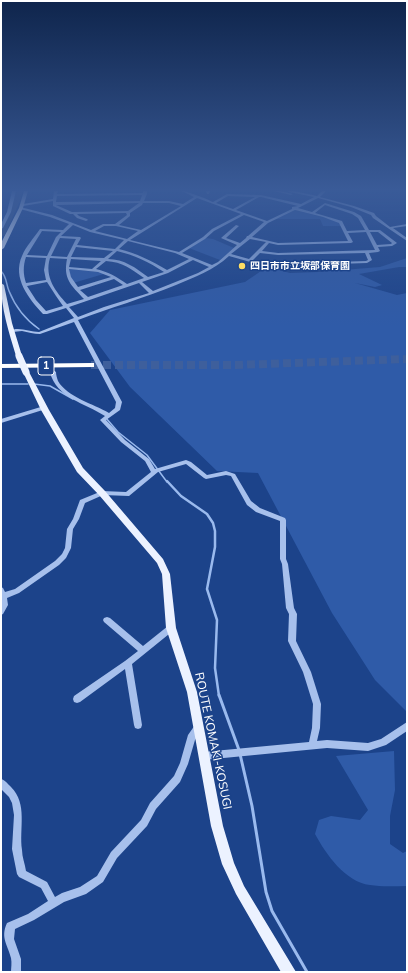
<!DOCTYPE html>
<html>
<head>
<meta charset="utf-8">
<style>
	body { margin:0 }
	#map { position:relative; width:408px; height:973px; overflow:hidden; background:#1c438a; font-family:Mulish,sans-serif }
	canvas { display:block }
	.frame { position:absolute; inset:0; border:2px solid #fff; pointer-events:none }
</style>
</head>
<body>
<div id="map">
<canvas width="408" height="973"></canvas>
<div class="frame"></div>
</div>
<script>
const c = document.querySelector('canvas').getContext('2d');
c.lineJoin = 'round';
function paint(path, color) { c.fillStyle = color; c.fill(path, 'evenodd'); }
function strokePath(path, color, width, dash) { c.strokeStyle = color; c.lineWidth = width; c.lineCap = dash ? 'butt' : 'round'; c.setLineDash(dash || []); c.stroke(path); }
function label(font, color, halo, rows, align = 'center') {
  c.font = font + ' Mulish,"Noto Sans JP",sans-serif'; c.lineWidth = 3; c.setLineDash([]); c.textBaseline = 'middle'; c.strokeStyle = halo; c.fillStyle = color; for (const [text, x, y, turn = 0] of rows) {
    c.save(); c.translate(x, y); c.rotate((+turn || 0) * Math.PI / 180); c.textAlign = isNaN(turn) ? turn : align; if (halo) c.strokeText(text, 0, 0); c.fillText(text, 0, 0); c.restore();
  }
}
paint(new Path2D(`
	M295,210L337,221L342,226H323L320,219H276Z
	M206,238L213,239L234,248L220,260L189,248Z
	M407,258V267H399L359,274L382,285L375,287L355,283L397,295L407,293V712L375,680L332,613L258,473L217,471L130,387L90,333L110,310L245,282L267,267L290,273L318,272L380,267Z
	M69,269L107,273L73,283L68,270Z
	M394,751L395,790L390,816V844L403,853L407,851V886C395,886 382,887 370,885C345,882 326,854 315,834L319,820L331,816L360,820L368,810L336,756Z`), '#2f5ba8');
strokePath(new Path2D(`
	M1,271C7,277 6,284 9,291C15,306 26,320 39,329
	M1,384H28
	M34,384L50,386L73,399
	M106,418L118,432L147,455L167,482`), '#9abaee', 1.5);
strokePath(new Path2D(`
	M167,481L181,496L207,514L213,523L215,531V547L207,589L217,620L215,668L219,696`), '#9abaee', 2.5);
strokePath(new Path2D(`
	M219,695L239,750
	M240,754L252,806L266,892L272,911L307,972`), '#9abaee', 3);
paint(new Path2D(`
	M17,191H23L20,201L5,235L1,237V228Z`), '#395589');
strokePath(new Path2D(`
	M91,365H236L407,359`), '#3e5f9c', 8, [8, 4]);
paint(new Path2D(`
	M12,191H16L11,212L3,228L1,229V224L7,212Z
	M54,191H58L57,194L143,193V191H147V194L144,201H169L183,204L194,197L182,191C187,191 207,199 213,202L227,194L261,195L301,204L314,197L289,192L288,191H294L317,196L322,191H326L320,197L354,206L374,213L376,216L390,227L407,224V226L393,228L407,238V241L373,218L371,215L351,207L318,198L298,208L312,212L325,203L354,212L361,216L369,230H380L397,243L392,246L378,247L380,251L378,252L369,253L372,260L367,263L276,266L254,263L229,256C214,270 195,277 176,285C144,298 110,308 78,320L122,402L120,410L106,420L125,440L149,459L155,469L186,460L191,462L207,475L226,471L235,474L251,501L260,508L285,518L286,520V559L288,564L294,608L297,614L296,641L311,672L321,704L320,728L317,741L327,740L368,743L381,739L407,722V731L386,745L368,751L327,748L203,760L200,759L199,756L200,753L203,752L309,742L312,728L313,704L303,672L288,641L289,614L286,608L282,564L280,559V521L256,512L247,505L231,476L226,475L206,479L204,478L186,464L158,472L129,496L103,495L85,503L79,519L73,529L71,548L66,558L59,565L19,593L7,598L8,605L3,614L1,615V587L3,588L5,592L15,589L55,561L62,554L65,548L67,529L73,519L80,500L102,491L126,492L151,472L145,461L121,442L101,421L100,420L105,416C85,403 56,398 50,372L53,370L56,372C56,375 57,378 58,381C67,397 94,404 109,413L115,408L116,402L74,322L40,334C34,334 28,332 22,331C17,331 13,333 9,331C19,326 29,332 39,332L74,318L66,308L47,314H43C29,299 12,278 22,256C26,246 34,238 40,229L63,230L69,224L50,217L20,209V207L52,215L91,230L103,224H115L127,215L126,213L77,214L79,216L87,219L88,220L86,221L77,218L73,214H70L53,206V201L23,206L21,205L23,204L53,199ZM142,195L140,201L56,202L57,196ZM228,196L255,197L233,209L216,203ZM259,197H261L298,206L292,207V209L267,221L236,210ZM197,198L241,214L212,229L203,237L179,252L130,240ZM139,203L128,211L72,212L56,205ZM143,203H169L181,206L141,230L119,225L130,216V213L142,205ZM325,205L352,214L358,218L365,230L347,231L342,221L315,213ZM295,210L323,217L339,223L348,241L278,243L252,237L268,223ZM244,215L264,222L248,236H247L246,238L240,243L226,238L239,226L236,225L221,238L237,245L218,262L212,265L182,253L205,239L214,231ZM73,225L90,232L124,240L115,249L77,245L81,238L80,237L61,236ZM104,226H116L138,231L127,239L95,231ZM42,231L61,232L56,237L47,256L27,255ZM366,232L375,250L278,253L262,251L269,243L278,245L351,243L353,242L348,233ZM370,232H378L392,243L391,244L377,245ZM60,238L76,239L67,257L51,256ZM250,239L266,242L249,259L231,254ZM128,241L175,253L189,259L167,270C152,261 136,253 119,249ZM76,247L113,251L104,258L71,257ZM117,251C134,255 149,262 164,272L148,277C136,268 124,259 108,259ZM260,253L278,255L365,253L368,260L366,261L276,264L253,260ZM26,257L46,258L44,270L46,280L26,283C23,274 23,266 26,257ZM50,258L67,259C63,279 71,285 84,299L67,304C56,292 44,277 50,258ZM71,259L101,261L92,269L69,267ZM193,260L209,267L198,273L153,291L142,282L168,273ZM106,261C123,262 131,269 144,278L127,284C117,277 109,272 96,269ZM69,269L98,272L111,277L78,287L71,277ZM114,279L123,285L88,297L80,290ZM47,282L56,296L63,306L46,311L36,300L27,286ZM139,283L149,293L104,307L78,317L69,307Z
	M206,191H210L209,194H207Z
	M274,191H280L293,194L291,195Z
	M44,406L47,408L46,409L1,423V419Z
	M107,617L110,618L143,646L168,626L171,625L174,626L175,628L174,630L132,664L142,725L141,728L138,729L135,728L134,725L125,669L80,702L77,703L74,702L73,699L74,696L125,661L138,651L104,622L103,620L104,618Z
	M198,724L201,725L202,728L195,740L188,764L180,782L156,809L147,826L117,858L103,882L86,894L64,902L34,920L15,929L14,939L21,959V972H11C11,968 12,963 11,958C8,945 0,938 7,923L28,914L48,901L41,888L19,877L17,874L12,849L14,815L12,803L9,797L1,789V779C5,780 8,784 11,787C28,804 19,828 22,850C22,857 25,864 26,871L47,882L55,897L62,893L80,887L97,876L111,852L141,820L150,803L174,776L180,763L188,735L195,725Z`), '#a7c0ec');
paint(new Path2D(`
	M24,191H28L23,208L4,248L1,250V243L19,208Z
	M1,283L4,285L12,323L22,356L21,357H17L16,356C9,332 1,309 1,283Z
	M26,370L29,372L49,410L83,468L105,491L163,559L170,574L176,628L197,692L223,826L234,863L244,886L296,972H281L236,894L222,864L211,826L187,692L166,628L162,574L157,563L99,495L77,472L41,410L23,372Z`), '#ecf2ff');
paint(new Path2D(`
	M91,363H94V367L1,368V364Z`), '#fff');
strokePath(new Path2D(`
	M19,356L26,372`), '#ecf2ff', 7);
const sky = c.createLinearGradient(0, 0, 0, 327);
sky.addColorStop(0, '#0f254c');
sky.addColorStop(0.58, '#3a5b98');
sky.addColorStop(1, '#3a5b9800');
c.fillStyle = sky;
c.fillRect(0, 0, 408, 327);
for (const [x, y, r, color] of [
	[242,266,4,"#fddd64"]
]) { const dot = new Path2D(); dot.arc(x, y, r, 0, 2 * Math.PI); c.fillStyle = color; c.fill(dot); strokePath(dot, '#1c438a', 1.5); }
label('bold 10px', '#fff', '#1c438a', [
	["四日市市立坂部保育園",250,266]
], 'left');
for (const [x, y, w] of [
	[46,366,16]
]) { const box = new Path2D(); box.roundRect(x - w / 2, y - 9, w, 18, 3); c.fillStyle = '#1c438a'; c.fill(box); strokePath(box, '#fff', 1); }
label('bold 11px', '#fff', null, [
	["1",46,366]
]);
label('12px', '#fff', '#1c438a', [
	["ROUTE KOMAKI-KOSUGI",213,741,78]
]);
</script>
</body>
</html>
